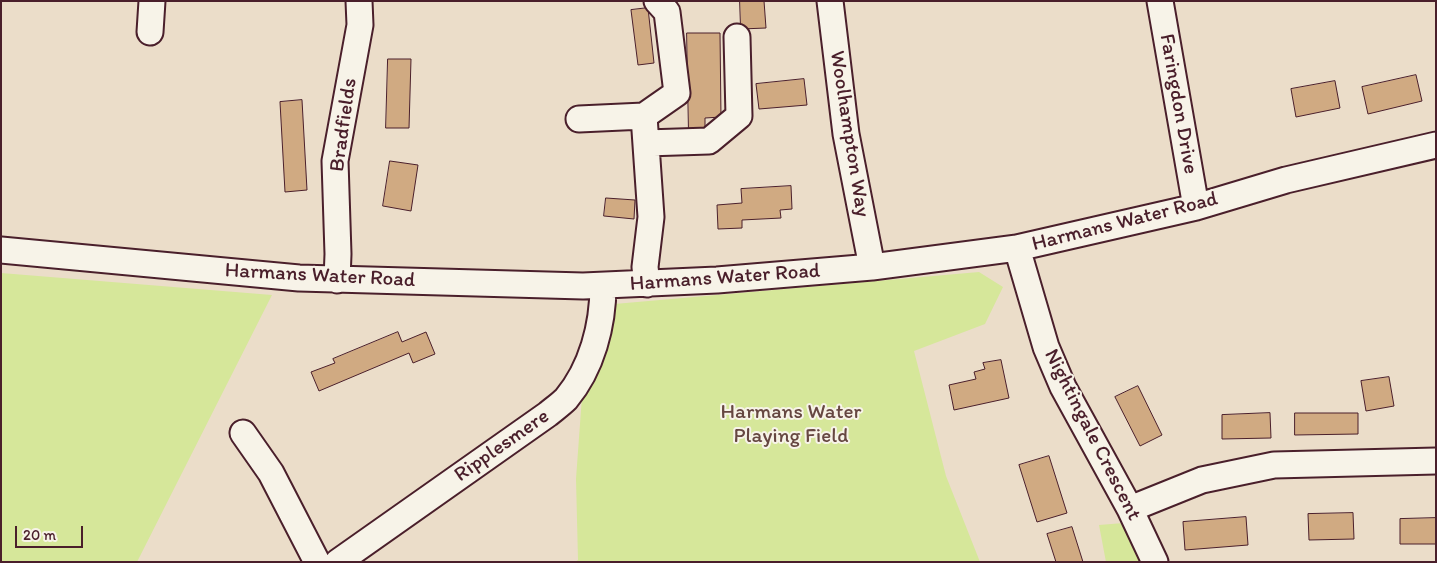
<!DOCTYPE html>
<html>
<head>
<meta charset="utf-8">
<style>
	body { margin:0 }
	#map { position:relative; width:1437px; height:563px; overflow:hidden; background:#ebddc9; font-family:Itim,sans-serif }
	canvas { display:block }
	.frame { position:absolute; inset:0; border:2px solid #4a1f2b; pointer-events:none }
	.scale { position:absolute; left:15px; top:526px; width:68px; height:22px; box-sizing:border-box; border:2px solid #4a1f2b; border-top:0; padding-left:6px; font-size:15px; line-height:18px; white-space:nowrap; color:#4a1f2b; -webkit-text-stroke:4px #f7f3e8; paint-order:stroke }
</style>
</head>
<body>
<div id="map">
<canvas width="1437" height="563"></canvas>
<div class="frame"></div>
<div class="scale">20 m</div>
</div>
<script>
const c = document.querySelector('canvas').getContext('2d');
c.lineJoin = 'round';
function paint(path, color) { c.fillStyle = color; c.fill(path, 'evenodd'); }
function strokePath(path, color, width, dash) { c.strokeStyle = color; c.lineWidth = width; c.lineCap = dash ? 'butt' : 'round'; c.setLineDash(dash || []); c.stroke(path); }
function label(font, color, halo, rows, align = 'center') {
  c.font = font + ' Itim,sans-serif'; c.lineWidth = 4; c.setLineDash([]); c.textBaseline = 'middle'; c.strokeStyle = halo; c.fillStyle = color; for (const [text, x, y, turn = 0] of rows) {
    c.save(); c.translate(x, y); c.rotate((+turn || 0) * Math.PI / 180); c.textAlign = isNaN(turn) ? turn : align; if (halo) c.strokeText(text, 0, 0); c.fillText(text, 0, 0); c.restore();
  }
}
paint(new Path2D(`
	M979,272L1003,287L985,324L914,351L946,476L980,562H575L578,560L576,479L584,369L603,305Z
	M1,273L272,295L137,562H1Z
	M1136,522L1155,562H1106L1099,525Z`), '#d6e79a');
const building = new Path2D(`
	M740,1H764L766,28L741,29Z
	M648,8L654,63L638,65L631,10Z
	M687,33H720L721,117L705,118V137H689Z
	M388,59H411L409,128H386Z
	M1416,75L1422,101L1368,114L1362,87Z
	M804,79L807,105L759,109L756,84Z
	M1335,81L1340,108L1296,117L1291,89Z
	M302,100L307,190L285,192L280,102Z
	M390,161L418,165L411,211L383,206Z
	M791,186L792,209L780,210L781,218L742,220V228L718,229L717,205L742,203L741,189Z
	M606,198L635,200L634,219L604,216Z
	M398,332L402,342L426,332L435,354L413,363L409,353L319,391L311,372L335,363L333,359Z
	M1001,360L1009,398L954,410L949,385L976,379L974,372L985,369L983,363Z
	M1389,377L1394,406L1366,411L1361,381Z
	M1138,386L1162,435L1140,446L1115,397Z
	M1270,413L1271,438L1222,439V415Z
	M1295,413H1358V434L1295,435Z
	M1049,456L1067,513L1037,522L1019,465Z
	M1353,513L1354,539L1309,540L1308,514Z
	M1246,517L1248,545L1185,550L1183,522Z
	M1436,518V544H1400V519Z
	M1072,527L1083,562H1056L1047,534Z`);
paint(building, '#d0aa82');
strokePath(building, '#4a1f2b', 1);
const minor = new Path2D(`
	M830,1L846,134L872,267
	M1160,1L1196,207
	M150,32L152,1
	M579,119L644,116
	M646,143L709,141L739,116L737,37
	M1017,248L1046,347L1063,387L1130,509L1155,562
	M1,250L299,278L583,286L717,280L872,267L1017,248L1196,207L1286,180L1436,145
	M337,280L338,254L335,161L360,25L359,1
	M647,284L645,267L651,217L644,116L677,93L667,12L657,1
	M243,433L271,473L317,562
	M1130,509L1202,480L1274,465L1436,461
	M338,562L548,414C554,409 561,404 566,399C592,368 603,325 603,286`);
strokePath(minor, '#4a1f2b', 29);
strokePath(minor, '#f7f3e8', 25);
label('21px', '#4a1f2b', '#f7f3e8', [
	["Faringdon Drive",1178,104,80],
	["Bradfields",344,125,-82],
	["Woolhampton Way",849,134,81],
	["Harmans Water Road",1125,222,-14],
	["Harmans Water Road",320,276,3],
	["Harmans Water Road",725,278,-4],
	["Nightingale Crescent",1092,435,63],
	["Ripplesmere",502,446,-35]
]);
label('21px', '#664741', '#f7f3e8', [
	["Harmans Water",791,413],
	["Playing Field",791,437]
]);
</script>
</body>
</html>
